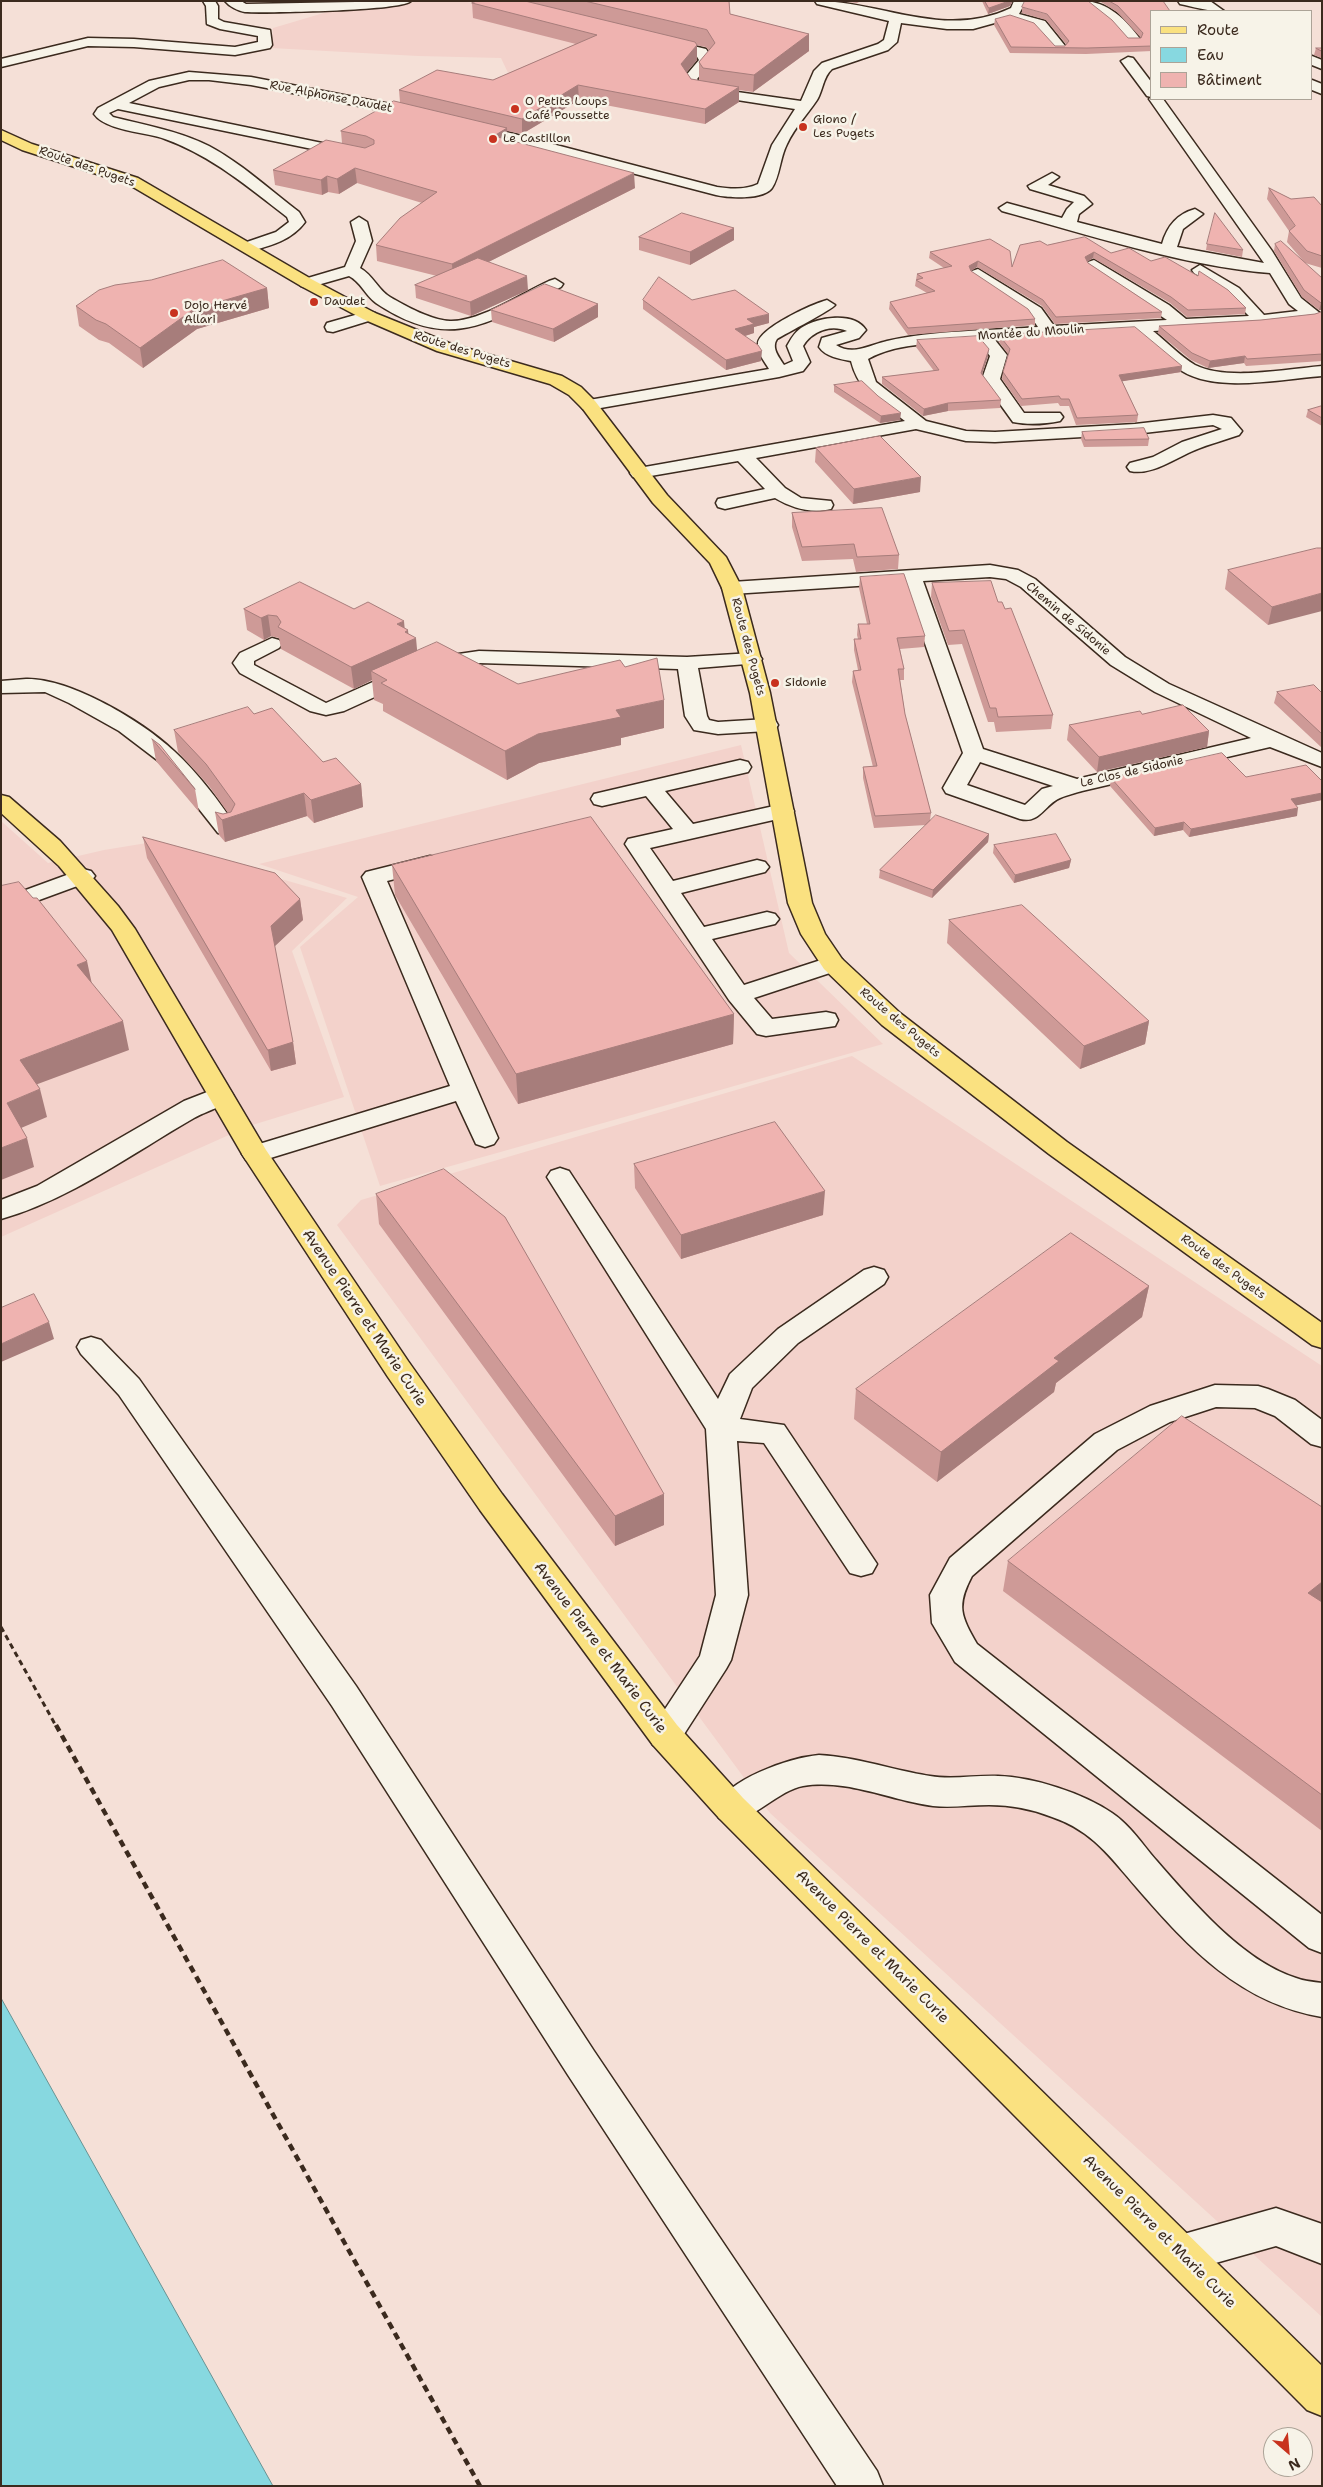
<!DOCTYPE html>
<html>
<head>
<meta charset="utf-8">
<style>
	body { margin:0 }
	#map { position:relative; width:1323px; height:2487px; overflow:hidden; background:#f5e0d7; font-family:"Shantell Sans",sans-serif }
	canvas { display:block }
	.frame { position:absolute; inset:0; border:2px solid #3b2a1e; pointer-events:none }
	.legend { position:absolute; left:1150px; top:10px; width:162px; height:90px; box-sizing:border-box; background:#f7f3e8; border:1px solid #aca397; margin:0; padding:6px 9px; list-style:none; font-size:15px; color:#3b2a1e }
	.legend li { display:flex; align-items:center; gap:10px; height:25px }
	.legend b { width:25px; border:1px solid #aca397 }
	.north { position:absolute; left:1263px; top:2427px; width:50px; height:50px; box-sizing:border-box; background:#f7f3e8; border:1px solid #aca397; border-radius:50%; rotate:153deg; font-size:14px; font-weight:700; line-height:20px; text-align:center; color:#3b2a1e }
	.north::after { content:''; display:block; margin:auto; width:18px; height:22px; background:#c8321e; clip-path:polygon(50% 0,100% 100%,50% 72%,0 100%) }
</style>
</head>
<body>
<div id="map">
<canvas width="1323" height="2487"></canvas>
<div class="frame"></div>
<ul class="legend">
<li><b style="height:6px;background:#fae180"></b>Route</li>
<li><b style="height:14px;background:#87d8e0"></b>Eau</li>
<li><b style="height:14px;background:#efb3b0"></b>Bâtiment</li>
</ul>
<div class="north">N</div>
</div>
<script>
const c = document.querySelector('canvas').getContext('2d');
c.lineJoin = 'round';
function paint(path, color) { c.fillStyle = color; c.fill(path, 'evenodd'); }
function strokePath(path, color, width, dash) { c.strokeStyle = color; c.lineWidth = width; c.lineCap = dash ? 'butt' : 'round'; c.setLineDash(dash || []); c.stroke(path); }
function label(font, color, halo, rows, align = 'center') {
  c.font = font + ' "Shantell Sans",sans-serif'; c.lineWidth = 5; c.setLineDash([]); c.textBaseline = 'middle'; c.strokeStyle = halo; c.fillStyle = color; for (const [text, x, y, turn = 0] of rows) {
    c.save(); c.translate(x, y); c.rotate((+turn || 0) * Math.PI / 180); c.textAlign = isNaN(turn) ? turn : align; if (halo) c.strokeText(text, 0, 0); c.fillText(text, 0, 0); c.restore();
  }
}
paint(new Path2D(`
	M424,1H460L495,6L694,56L510,77L501,58L418,56L271,48L273,28L327,12Z
	M741,745L789,953L883,1044L380,1186L300,947L358,897L259,864Z
	M1,821L48,863L104,850L153,842L347,898L292,951L344,1097L249,1126L1,1237Z
	M852,1056L1322,1366V2317L770,1813L337,1225L361,1200Z`), '#f3d2cb');
const water = new Path2D(`
	M1,1998L273,2486H1Z`);
paint(water, '#87d8e0');
strokePath(water, '#699292', 1);
const minor = new Path2D(`
	M203,1H215L218,6V19L224,22L270,30L272,45L270,48L235,55L134,47L88,46L1,67V59L88,38L134,39L235,47L258,42V36L220,29L207,24L206,6Z
	M225,1H241L246,4L411,1C402,11 266,13 245,12C238,11 229,6 225,1Z
	M815,1C883,1 943,40 1011,8L1014,1H1026L1019,14L1045,21L1066,47L1064,50H1054L1035,27L1009,19L973,29H947L901,23L897,42L888,50L832,69C823,77 823,90 817,100C807,115 795,127 787,144C780,157 780,176 772,188C763,200 729,198 716,195L467,130L465,127L472,123L717,187C731,189 745,190 758,184L772,145L795,109L692,93L683,79L699,60L696,55L655,45L653,42L660,38L706,49L713,60L697,79L702,87L801,101L814,71L822,63L878,44L884,40L889,21L817,4Z
	M1082,1C1108,1 1126,20 1141,40L1139,43H1129L1113,24Z
	M1178,1H1210L1224,11C1210,12 1194,7 1180,4Z
	M1312,56L1322,60V69L1312,65Z
	M1128,57L1133,58L1152,83V99H1163L1272,251L1301,298L1321,314L1319,317L1313,319L1260,325L1153,331C1167,342 1180,356 1195,365C1226,381 1287,369 1322,366V376C1282,379 1217,393 1182,371C1164,360 1150,345 1135,332L995,340L1007,355L1000,379L1024,413H1060L1063,417L1060,421C1046,424 1027,425 1013,422L982,379L990,356L978,341C942,344 900,341 868,359L876,382L926,421L966,431L995,432L1135,424L1213,415L1231,418L1242,431L1239,435C1225,440 1209,444 1195,450C1175,458 1152,476 1130,471L1127,467L1130,463L1153,457L1182,442L1222,429L1213,425L1135,434L995,442L966,441L916,429L756,458L785,488L801,498L831,501L833,505L831,509C811,514 792,508 775,498L725,509L718,507L716,503L718,499L765,489L738,461L639,478L633,477L630,473L633,469L639,468L905,421C880,402 859,393 851,361C840,359 826,357 819,347L822,338L847,331C831,324 812,331 803,346L810,362L803,371L779,377L589,410L583,409L580,405L583,401L589,400L769,369C765,362 756,352 758,343C760,328 812,304 827,300L835,305C833,309 785,334 777,339C771,348 779,357 784,365L793,361L787,346C791,339 794,333 801,328C817,317 854,311 866,330L859,338L836,345C853,356 869,345 887,341C933,330 990,331 1038,327L1029,314L972,277L970,274L972,271L978,269L1041,308L1054,326L1167,320L1088,268L1086,265L1088,262L1094,260L1169,305L1186,319L1249,316L1228,295L1194,273L1192,270L1200,265L1239,288L1264,315L1298,311L1289,304L1270,273C1183,266 1086,234 1002,211L999,208L1007,203L1062,218L1067,209L1074,202L1030,189L1028,186L1052,173L1059,177L1048,185L1084,196L1092,204L1079,214L1077,222L1162,244C1167,226 1177,214 1195,209L1203,214L1183,229L1177,247L1264,263L1149,99L1151,97L1147,96L1121,61Z
	M189,72L251,77L421,110L428,114L421,118L251,85L209,80H189L159,87L129,103L356,150L358,153L356,156L351,157L118,109L109,113L113,117C145,125 179,131 209,146C241,163 270,190 299,212L305,222C291,241 269,246 247,252L239,247L241,244L276,232L289,222L287,217C248,187 212,156 165,139C146,132 106,131 94,114L98,108L149,81Z
	M1312,80L1322,84V94L1312,90Z
	M359,217L367,222L372,241L360,268C373,275 378,290 390,297C407,307 431,320 450,321C480,322 522,293 549,281L555,279L563,284L561,287C490,321 452,354 376,303C365,295 361,282 349,276L307,288L301,286L299,283L301,280L345,267L356,241L351,222Z
	M369,311L375,313L377,316L375,319L333,332L327,331L325,327L327,323Z
	M990,565L1018,570L1035,579L1125,657L1169,684L1322,753V767L1270,747L1082,791C1075,793 1067,795 1060,798C1044,805 1040,824 1020,819L946,793L943,788L963,753L904,583L732,594L725,592L722,588L725,584L732,582ZM990,577L1006,579L1021,587L1111,665L1155,692L1251,738L1077,779L983,749L923,581ZM980,762L1053,786L1042,789L1025,805L967,785Z
	M272,638L279,640L282,644L279,648L254,661V665L326,703L424,659L479,651L687,657L752,653L759,655L762,659L759,663L698,668L707,716L709,720L718,722L767,719L775,720L778,725L775,730L767,731L718,734L694,730L685,716L678,669L479,663L436,669L344,711L326,715L310,711L240,673L233,663L240,653Z
	M26,679C70,678 142,721 174,751C198,773 219,801 237,828L234,833L226,835L218,833L165,766L119,731L69,703L45,692L1,693V681Z
	M740,760L748,762L751,767L748,772L665,791L693,824L783,804L791,806L794,811L791,816L650,848L673,881L757,860L765,862L769,867L765,872L681,893L704,927L767,912L775,914L779,919L775,924L712,939L744,985L824,959L833,957L842,959L845,964L842,969L754,998L772,1019L826,1012L835,1014L838,1020L835,1026L766,1036L757,1034L729,1000L625,844L628,839L673,829L646,796L602,806L594,804L591,799L594,794Z
	M430,856L438,858L441,863L438,868L387,881L498,1138L494,1144L485,1147L476,1144L456,1101L264,1160L255,1163L246,1160L242,1154L246,1148L450,1086L362,877L366,872Z
	M83,869L91,871L95,876L91,881L1,914V899Z
	M220,1087L229,1089L233,1095C225,1107 206,1111 194,1118C133,1153 69,1200 1,1219V1200L37,1186L184,1101Z
	M560,1168L569,1171L718,1399L730,1374L778,1329L864,1270L874,1267L884,1270L888,1277L884,1284L798,1343L752,1388L740,1419L784,1425L877,1564L872,1573L861,1576L850,1573L764,1443L737,1441L748,1595L731,1660L726,1669L677,1745L665,1749L653,1745L648,1735L700,1656L716,1595L706,1429L547,1177L551,1171Z
	M91,1337L101,1340L139,1379L356,1686L594,2051L877,2471L883,2486H837L568,2075L332,1706L119,1395L81,1354L77,1347L81,1340Z
	M1215,1385L1258,1386L1268,1389L1295,1400L1322,1420V1447L1311,1444L1275,1416L1255,1408L1216,1407L1170,1422L1117,1450L972,1576C956,1606 961,1616 977,1644L1322,1915V1953L1309,1948L955,1662L932,1623L930,1595L950,1558L1095,1434L1150,1406Z
	M819,1755C857,1757 892,1770 930,1776C952,1780 975,1775 998,1776C1033,1777 1083,1793 1112,1813C1130,1825 1142,1844 1156,1860C1192,1901 1242,1961 1296,1978C1304,1981 1313,1982 1322,1983V2017C1240,2003 1190,1949 1137,1888C1110,1857 1093,1831 1052,1817C1032,1809 1011,1805 989,1805C970,1805 952,1808 933,1806C889,1800 848,1779 803,1786C781,1789 745,1825 730,1822C726,1822 722,1820 719,1818L714,1808C728,1779 788,1758 819,1755Z
	M1276,2208L1322,2224V2264L1276,2246L1180,2273L1166,2267L1160,2253L1166,2239Z`);
const major = new Path2D(`
	M1,130L32,144L138,178L313,280L375,313L449,343L562,376L581,387L595,401L667,495L726,557L742,588L770,693L812,903L825,934L842,959L900,1013L1067,1142L1322,1323V1348L1312,1345L1049,1154L882,1025L824,969L801,934L788,903L750,693L722,588L710,563L653,503L583,409L569,395L550,384L437,351L363,319L301,286L128,184L22,150L1,140Z
	M1,795L9,797L60,841L118,906L135,929L266,1150L408,1361L502,1494L677,1725L743,1798L1322,2366V2416L1307,2410L719,1818L653,1745L480,1510L388,1377L242,1154L112,930L59,866L1,813Z`);
strokePath(minor, '#3b2a1e', 3);
strokePath(major, '#3b2a1e', 3);
strokePath(new Path2D(`
	M1,1627L56,1726`), '#3b2a1e', 3, [5.5, 4]);
strokePath(new Path2D(`
	M56,1725L480,2486`), '#3b2a1e', 4.5, [7, 5]);
paint(minor, '#f7f3e8');
paint(major, '#fae180');
paint(new Path2D(`
	M477,1H729L730,14L809,34V51L753,92L739,90V102L705,124L579,100L522,134L507,131V139L635,188L488,262L528,290L471,316L416,298L415,285L437,276L377,261L376,245L422,203L357,183L339,194L328,192L322,195L275,185L273,170L342,143L341,131L400,102L399,90L493,80L576,44L473,18L472,3ZM696,45L706,47L709,51L699,62V79L700,81L691,79L686,72L697,60Z
	M840,1H861L857,3Z
	M982,1H1013L1010,6L988,14Z
	M1094,1H1163L1152,11V51L1086,54L1010,53L994,25L995,19L1055,46H1065L1066,44L1046,20L1022,13V7L1128,38H1141L1117,12L1101,2Z
	M1316,48H1322V58L1314,55Z
	M1269,188L1291,199L1322,206V268L1305,263L1287,242L1289,231L1267,199Z
	M734,228V240L690,265L639,250V237Z
	M1207,244L1243,250L1242,257L1206,250Z
	M1275,244L1322,278V310H1319L1302,297L1274,251Z
	M1047,245L1111,253L1151,261L1246,308L1245,314L1187,317L1170,303L1093,258L1087,262L1088,263L1162,312L1161,318L1055,324L1042,306L977,267L971,271L1035,319V325L908,335L889,309L890,302L927,293L915,286L917,274L944,268L929,258L930,252L1012,267Z
	M267,288L269,308L197,329L143,368L109,343L99,340L79,326L76,306Z
	M643,300H692L769,323L754,327V333L745,336L761,361L726,370L643,309Z
	M598,304V317L554,342L492,322L491,310Z
	M1322,311V361L1246,366L1244,363L1208,368L1191,360L1158,333L1159,326L1261,320L1315,314L1321,312Z
	M999,335L1182,366L1181,372L1122,381L1138,415L1137,422L1076,425L1069,406H1060L1058,403L1021,406L1002,379L1003,372L1008,354L999,342Z
	M917,340L988,356L982,375L1001,400L1000,408L948,411L923,416L882,384V377L934,371L916,347Z
	M834,385L900,420L880,423L834,392Z
	M1322,406V426L1306,417L1308,410Z
	M1082,432L1149,439L1148,446L1084,447L1081,439Z
	M816,448L920,492L853,504L815,462Z
	M792,513L899,555L898,569L856,572L853,559L802,561L792,527Z
	M1322,548L1268,625L1225,589L1228,570Z
	M860,577L925,636L924,647L900,649L904,669V680H900L905,714L931,813L930,820L989,834L988,842L932,898L879,878L880,870L926,825L874,828L863,778V767H873L852,682L853,671L858,670L854,650V639H858L857,635L858,624H867L859,588Z
	M932,583L998,602L1005,609L1053,715L1051,729L996,732L994,722H988L962,644L948,645L931,597Z
	M244,609H354L408,630V634L417,651L518,684L664,728L621,738V745L539,763L507,780L383,711V704L374,700L372,680L354,689L281,649L279,638L271,636L264,640L247,630Z
	M1277,692L1322,693V748L1274,703Z
	M254,714L323,762L361,784L363,807L314,823L307,816L225,842L219,835L215,812L223,814L228,813L209,786L178,752L174,730Z
	M1142,714L1209,731L1207,747L1097,772L1067,740L1069,725Z
	M152,739L195,789L199,812L156,761Z
	M1246,777L1322,800L1296,805L1297,816L1189,837L1183,830L1154,836L1110,786L1111,778Z
	M143,837L300,899L303,920L274,946L293,1042L296,1064L271,1071L147,858Z
	M994,845L1071,860L1069,868L1014,883L993,853Z
	M392,865L734,1014L733,1044L518,1104L395,895Z
	M949,920L1149,1021L1145,1044L1080,1069L947,943Z
	M634,1164L823,1215L681,1259L635,1188Z
	M376,1194L664,1525L615,1546L379,1224Z
	M1149,1286L1142,1317L1056,1383L1054,1392L937,1482L854,1419L856,1389Z
	M1322,1507V1831L1003,1591L1008,1561Z`), '#ce9a97');
paint(new Path2D(`
	M1009,1H1013L1010,6L988,14L989,8Z
	M809,34V51L753,92L754,75Z
	M697,45V60L681,79V64Z
	M578,85L579,100L522,134V119Z
	M739,87V102L705,124V109Z
	M507,128L508,143L494,136Z
	M355,168L357,183L339,194L337,179Z
	M634,173L635,188L453,280L452,264Z
	M327,176L328,192L322,195L321,180Z
	M734,228V240L690,265V252Z
	M1094,252L1093,258L1084,264L1085,257Z
	M978,261L977,267L968,273L969,266Z
	M527,276L528,290L471,316L470,302Z
	M267,288L269,308L197,329L143,368L140,348L194,309Z
	M1321,303H1322V310H1319Z
	M598,304V317L554,342L553,329Z
	M769,314V323L754,327V333L735,339V329L747,319Z
	M989,349L988,356L980,380L981,373Z
	M762,351L761,361L726,370V360Z
	M1245,356L1244,363L1208,368L1210,361Z
	M1182,366L1181,372L1118,382L1119,375Z
	M948,403V411L923,416L924,409Z
	M901,413L900,420L880,423L881,416Z
	M921,477L920,492L853,504L854,489Z
	M1322,593V611L1268,625L1272,607Z
	M268,615L271,636L264,640L261,618Z
	M404,621L405,632L408,630L409,641L416,638L418,660L371,671L372,680L354,689L351,667L397,624Z
	M664,700V728L621,738V745L539,763L507,780L505,751L538,734L616,710Z
	M1209,731L1207,747L1097,772L1099,757Z
	M361,784L363,807L314,823L311,800Z
	M304,793L307,816L225,842L222,820Z
	M1322,793V800L1289,807L1291,799Z
	M1298,808L1297,816L1189,837L1191,829Z
	M1184,822L1183,830L1154,836L1155,828Z
	M989,834L988,842L932,898L933,890Z
	M1071,860L1069,868L1014,883L1015,875Z
	M300,899L303,920L274,947L271,926Z
	M87,961L93,989L77,965Z
	M734,1014L733,1044L518,1104L516,1074Z
	M123,1021L129,1050L27,1088L20,1060Z
	M1149,1021L1145,1044L1080,1069L1084,1046Z
	M293,1042L296,1064L271,1071L268,1050Z
	M40,1089L47,1117L14,1131L7,1103Z
	M27,1138L34,1167L1,1180V1148Z
	M825,1191L823,1215L681,1259V1235Z
	M1149,1286L1142,1317L1056,1383L1054,1392L937,1482L941,1452L1054,1358Z
	M49,1322L54,1339L1,1362V1344Z
	M664,1494V1525L615,1546V1516Z
	M1322,1582V1604L1308,1593Z`), '#a77d7b');
const building = new Path2D(`
	M477,1H525L695,42L697,45L681,64L691,79L739,87L705,109L578,85L522,119L399,90L437,70L493,80L597,35L472,3Z
	M585,1H729L730,14L809,34L754,75L703,68L699,62L715,43L707,30Z
	M985,1H1009L989,8Z
	M1025,1H1088L1112,20L1128,38H1141L1143,33L1118,6L1109,1H1163L1170,11H1152V46L1087,48L1011,47L995,19L1010,15L1034,23L1055,46H1065L1069,41L1047,14L1022,7Z
	M1316,48H1322V51Z
	M394,101L507,128L494,136L634,173L452,264L376,245L400,218L437,192L355,168L337,179L327,176L321,180L273,170L326,140L365,148L374,144V140L366,136L341,131Z
	M1269,188L1291,199L1314,197L1322,206V256L1307,251L1289,231L1295,226Z
	M682,213L734,228L690,252L639,237Z
	M1215,213L1243,250L1207,244Z
	M1085,237L1111,253L1129,248L1151,261L1165,257L1198,276L1199,271L1228,290L1246,308L1188,310L1171,297L1094,252L1085,257L1088,263L1162,312L1056,317L1043,300L978,261L969,266L971,271L1028,309L1035,319L908,328L890,302L935,291L916,280L923,278L917,274L952,266L930,252L990,239L1010,251L1012,267L1020,245L1040,241L1047,245Z
	M1281,241L1322,278V303H1321L1304,290L1275,244Z
	M478,258L527,276L470,302L415,285Z
	M223,260L267,288L194,309L140,348L106,324L96,320L76,306L99,290L115,285L151,280Z
	M659,277L692,300L735,290L769,314L747,319L754,324L735,329L758,345L762,351L726,360L643,300Z
	M545,284L598,304L553,329L491,310Z
	M1322,311V354L1247,359L1245,356L1210,361L1192,353L1159,326L1261,320L1315,314L1321,312Z
	M1135,327L1182,366L1119,375L1138,415L1077,418L1069,399H1061L1059,396L1022,399L1003,372L1010,349L999,335Z
	M978,336L989,349L981,373L1001,400L948,403L924,409L882,377L939,370L917,340Z
	M862,381L878,396L901,413L881,416L834,385Z
	M1322,406V418L1308,410Z
	M1144,428L1149,439L1085,440L1082,432Z
	M880,436L921,477L854,489L816,448Z
	M882,508L899,555L857,557L854,544L802,547L792,513Z
	M1317,548H1322V593L1272,607L1228,570Z
	M904,574L925,636L897,638L904,669H898L905,714L931,813L875,816L863,767L877,766L853,671L861,670L854,639H861L858,624H870L860,577Z
	M991,581L998,602H1002L1005,609L1011,608L1053,715L998,717L996,708H990L964,630L949,631L932,583Z
	M300,582L354,609L368,602L404,621L397,624L408,630L405,632L416,638L351,667L278,627L281,622L277,616L268,615L261,618L244,609Z
	M437,642L518,684L620,660L625,667L657,658L664,700L616,710L621,717L538,734L505,751L381,683L387,680L371,671Z
	M1314,685L1322,693V734L1277,692Z
	M1183,705L1209,731L1099,757L1069,725L1140,711L1142,714Z
	M248,707L254,714L272,708L323,762L336,758L361,784L311,800L304,793L222,820L215,812L223,814L231,812L235,804L206,764L174,730Z
	M152,739L160,745L195,789Z
	M1222,753L1246,777L1306,765L1322,781V793L1291,799L1298,808L1191,829L1184,822L1155,828L1111,778Z
	M936,815L989,834L933,890L880,870Z
	M591,817L734,1014L516,1074L392,865Z
	M1056,834L1071,860L1015,875L994,845Z
	M143,837L275,873L300,899L271,926L293,1042L268,1050Z
	M19,882L33,898H37L87,961L77,965L123,1021L20,1060L40,1089L7,1103L27,1138L1,1148V886Z
	M1022,905L1149,1021L1084,1046L949,920Z
	M775,1122L825,1191L681,1235L634,1164Z
	M444,1169L505,1217L664,1494L615,1516L376,1194Z
	M1071,1233L1149,1286L1054,1358L1059,1361L941,1452L856,1389Z
	M34,1294L49,1322L1,1344V1308Z
	M1182,1416L1322,1507V1582L1308,1593L1322,1602V1795L1008,1561Z`);
paint(building, '#efb3b0');
strokePath(building, '#a77d7b', 1);
for (const [x, y, r, color] of [
	[515,109,5,"#c8321e"],
	[803,127,5,"#c8321e"],
	[493,139,5,"#c8321e"],
	[314,302,5,"#c8321e"],
	[174,313,5,"#c8321e"],
	[775,683,5,"#c8321e"]
]) { const dot = new Path2D(); dot.arc(x, y, r, 0, 2 * Math.PI); c.fillStyle = color; c.fill(dot); strokePath(dot, '#f7f3e8', 2); }
label('12px', '#3b2a1e', '#f7f3e8', [
	["Rue Alphonse Daudet",331,97,11],
	["Route des Pugets",87,167,19],
	["Montée du Moulin",1031,333,-4],
	["Route des Pugets",462,350,17],
	["Chemin de Sidonie",1068,619,40],
	["Route des Pugets",748,647,75],
	["Le Clos de Sidonie",1132,772,-13],
	["Route des Pugets",900,1023,40],
	["Route des Pugets",1223,1267,36]
]);
label('12px', '#3b2a1e', '#f7f3e8', [
	["O Petits Loups",525,102],
	["Café Poussette",525,116],
	["Giono /",813,120],
	["Les Pugets",813,134],
	["Le Castillon",503,139],
	["Daudet",324,302],
	["Dojo Hervé",184,306],
	["Allari",184,320],
	["Sidonie",785,683]
], 'left');
label('15px', '#3b2a1e', '#f7f3e8', [
	["Avenue Pierre et Marie Curie",364,1318,56],
	["Avenue Pierre et Marie Curie",600,1648,53],
	["Avenue Pierre et Marie Curie",872,1947,45],
	["Avenue Pierre et Marie Curie",1159,2232,45]
]);
</script>
</body>
</html>
